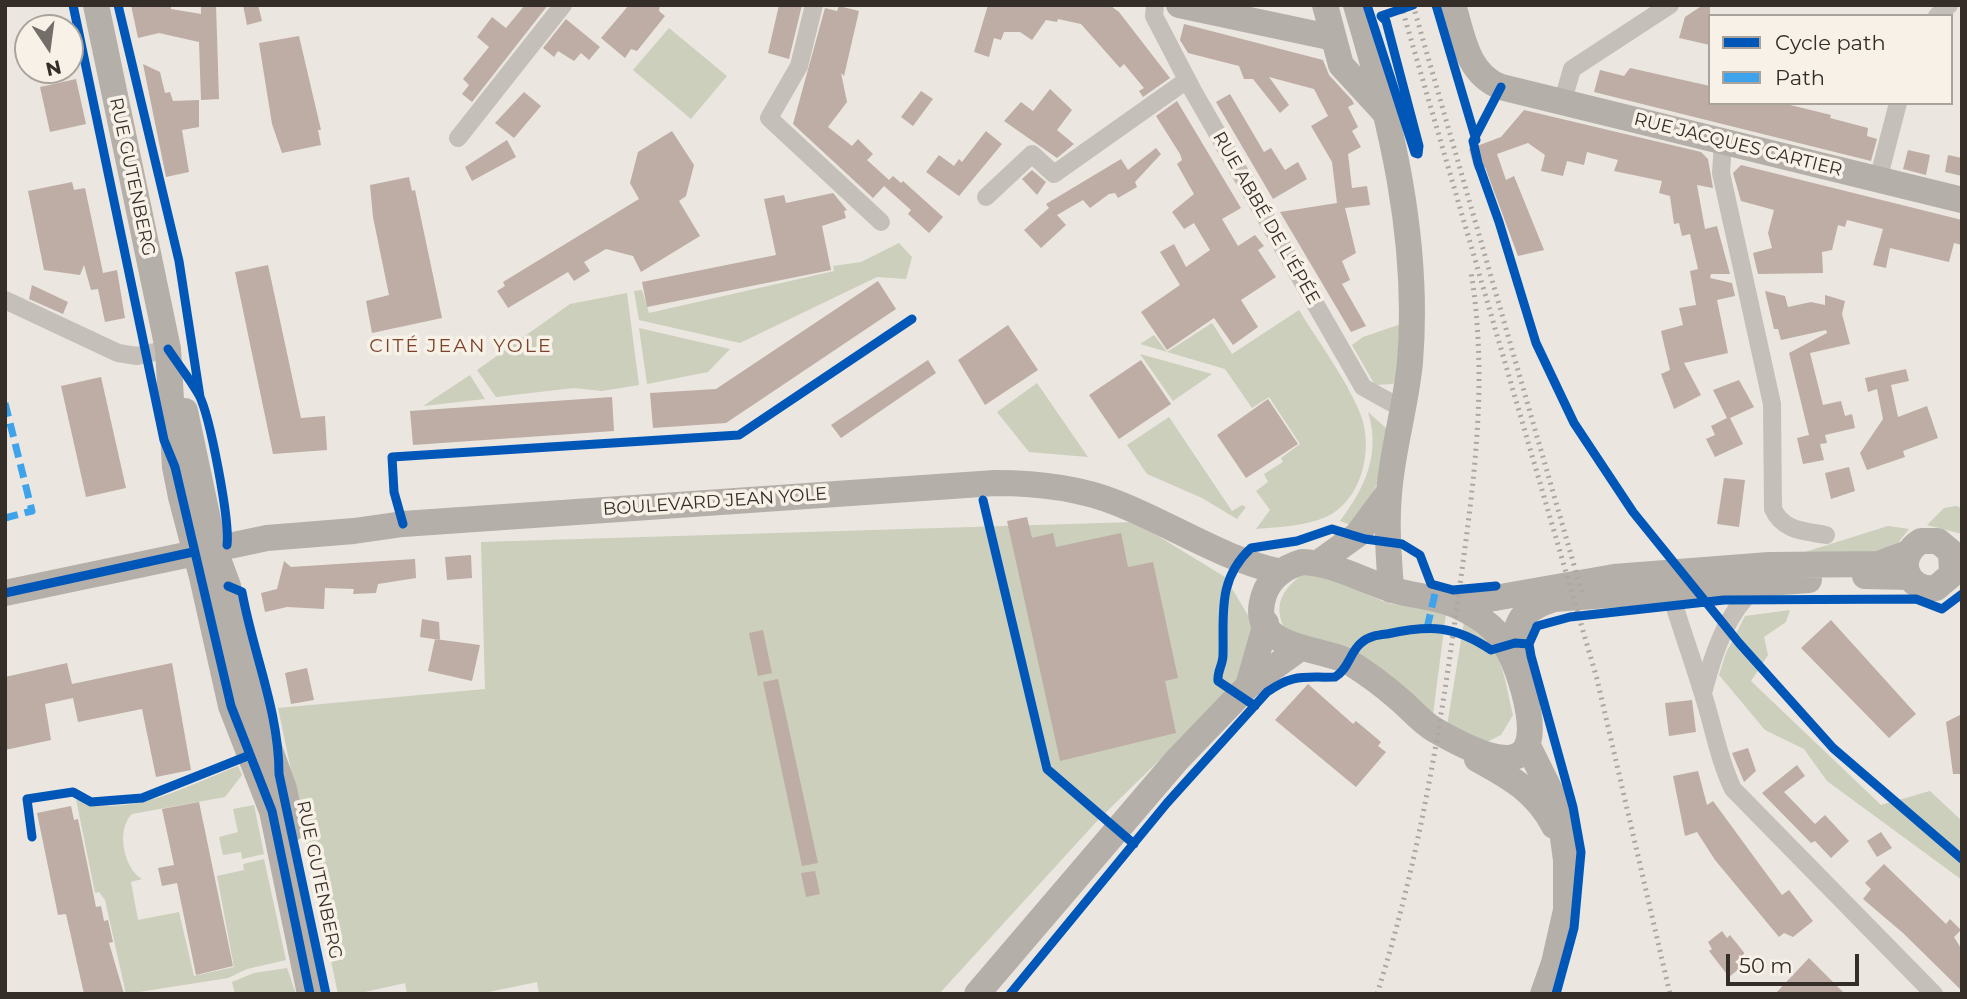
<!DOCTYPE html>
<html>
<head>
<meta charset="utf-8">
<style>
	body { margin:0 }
	#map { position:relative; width:1967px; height:999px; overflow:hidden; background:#ebe6e0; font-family:Montserrat,sans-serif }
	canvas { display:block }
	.frame { position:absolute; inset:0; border:7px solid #342d28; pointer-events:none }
	.legend { position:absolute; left:1708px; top:14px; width:245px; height:91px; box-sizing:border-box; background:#f7f1e8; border:2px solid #a9a39b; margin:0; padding:9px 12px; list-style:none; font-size:21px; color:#342d28 }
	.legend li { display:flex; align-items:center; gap:14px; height:35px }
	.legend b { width:35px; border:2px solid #a9a39b }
	.north { position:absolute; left:14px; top:14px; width:70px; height:70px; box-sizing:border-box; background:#f7f1e8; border:2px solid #a9a39b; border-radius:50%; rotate:167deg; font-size:19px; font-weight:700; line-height:28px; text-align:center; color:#342d28 }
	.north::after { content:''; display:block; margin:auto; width:24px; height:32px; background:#746e68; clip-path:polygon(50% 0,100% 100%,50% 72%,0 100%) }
	.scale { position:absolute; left:1726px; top:954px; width:133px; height:32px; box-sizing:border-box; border:4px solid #342d28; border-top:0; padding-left:9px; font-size:21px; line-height:24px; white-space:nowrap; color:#342d28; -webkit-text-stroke:5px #f7f1e8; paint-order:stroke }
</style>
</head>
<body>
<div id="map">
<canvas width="1967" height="999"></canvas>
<div class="frame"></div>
<ul class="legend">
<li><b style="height:9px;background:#0057b8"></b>Cycle path</li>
<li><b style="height:9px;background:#3ea3eb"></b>Path</li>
</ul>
<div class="north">N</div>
<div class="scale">50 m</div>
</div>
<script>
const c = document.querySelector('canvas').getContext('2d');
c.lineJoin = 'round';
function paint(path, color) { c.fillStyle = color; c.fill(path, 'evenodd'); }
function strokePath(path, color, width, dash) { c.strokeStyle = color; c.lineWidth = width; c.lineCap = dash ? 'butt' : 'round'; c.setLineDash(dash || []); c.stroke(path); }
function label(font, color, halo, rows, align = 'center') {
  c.font = font + ' Montserrat,sans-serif'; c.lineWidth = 7; c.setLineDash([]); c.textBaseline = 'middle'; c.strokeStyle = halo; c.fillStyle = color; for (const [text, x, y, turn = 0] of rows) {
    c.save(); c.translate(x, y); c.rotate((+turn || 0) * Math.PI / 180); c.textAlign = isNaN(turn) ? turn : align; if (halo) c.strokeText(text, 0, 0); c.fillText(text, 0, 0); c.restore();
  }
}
paint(new Path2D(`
	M669,28L727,76L691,119L633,70Z
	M899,243L912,257L906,279L877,277L740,343L639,320L634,291L642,290L649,313L834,271L833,266L861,262Z
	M627,293L639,385L602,391L574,388L496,397L477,370L570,304Z
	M1299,310C1319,343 1345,377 1360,413C1374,447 1363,500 1326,517C1305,526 1279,527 1256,529L1270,510L1256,491L1268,482L1264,474L1283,462L1281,458L1300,444L1269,397L1252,408L1225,369L1140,344L1154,335L1167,352L1212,323L1232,354Z
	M1398,325L1402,327L1397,378L1393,384L1375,385L1352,345L1363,337Z
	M639,328L730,349L708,372L647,384Z
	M1140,354L1212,374L1173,401Z
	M470,375L485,399L423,406Z
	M1037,383L1088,457L1029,452L997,412Z
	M1368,412L1387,429C1386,467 1376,495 1353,526L1340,521C1365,488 1381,454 1368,412Z
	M1169,417L1232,511L1242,505L1246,507L1237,519L1202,498L1147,474L1127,445Z
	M1956,506L1962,508V534L1927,525L1944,508Z
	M1135,522L1225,577L1270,652L1098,820L939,994H539L537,982L479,994H407L405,983L356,994H338L278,708L485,689L481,542Z
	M1888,526L1909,529L1894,548L1873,553L1805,552Z
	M1305,573L1325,577L1387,603L1446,614L1432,722L1285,630C1272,604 1283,588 1305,573Z
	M1790,610L1786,622L1764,637L1768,655L1751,681L1881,805L1930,791L1962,821V880L1827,781L1804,749L1765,730L1719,675L1726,653L1745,616Z
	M1464,622C1502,639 1504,678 1513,715L1501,735L1487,742L1447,726Z
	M238,766L242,775L225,797L132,814C116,829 123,868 142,879L131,882L138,920L179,912L194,976L234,967L217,876L244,870L243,864L264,859L286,960L247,969L228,978L126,994L105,900L99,892L95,893L76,799C127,821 190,784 238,766Z
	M254,805L264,854L242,859L241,852L223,855L219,837L238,832L233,809Z
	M287,968L296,994H235L232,982L254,973Z`), '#cbcfbb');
paint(new Path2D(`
	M131,5H171V9L201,14V5H216L219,99L201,100L199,42L159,33L138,38Z
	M243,5H258L262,21L247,25Z
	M525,5H548L472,102L462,94L469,85L463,79L489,47L477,37L492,17L506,28Z
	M629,5H660L659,11L665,16L637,51L631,49L625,58L601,38Z
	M779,5H802L789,59L768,53Z
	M988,5L1111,6L1119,12L1170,78L1143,97L1139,91L1144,88L1124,64L1120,68L1081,24L1058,19L1057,22L1046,20L1032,40L1020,32H1004L1001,40L994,38L989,57L974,52Z
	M1703,5H1710V45L1679,38L1685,17Z
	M839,6L859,11L844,76L841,73L847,102L828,127L852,146L858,139L873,154L867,160L889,180L893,176L901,183L903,181L943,217L929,233L908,214L911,210L884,186L873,198L793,124L825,8L837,11Z
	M566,19L600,47L589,60L581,53L574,61L558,51L554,57L543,48Z
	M1184,24L1323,60L1329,75L1352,100L1354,104L1348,107L1358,127L1352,131L1361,147L1348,154L1352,188L1367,186L1370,205L1345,208L1356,253L1342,261L1350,280L1342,284L1366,326L1351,332L1280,212L1337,203L1332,162L1311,126L1328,116L1314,89L1269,77L1289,105L1280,113L1253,79H1244L1239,66L1188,53L1180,40Z
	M299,36L321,130H318L321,145L282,153L272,124L259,43Z
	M143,64L160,72L165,93L170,92L173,101L199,100V127L182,130L189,172L166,177Z
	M1630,68L1710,86V103H1782L1831,115L1830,118L1868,128L1867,136L1877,139L1871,161L1594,92L1600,70L1624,76Z
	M76,79L86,124L50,132L40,87Z
	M1050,89L1072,110L1057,130L1074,144L1057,158L1004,121L1021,102L1033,111Z
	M921,91L933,99L913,126L901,117Z
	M524,92L541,106L514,138L495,123Z
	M1230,94L1264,152L1271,148L1285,170L1298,162L1307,179L1273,199L1216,102Z
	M1177,101L1241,208L1222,219L1238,246L1255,235L1264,246L1258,250L1276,277L1241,300L1258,327L1233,345L1214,318L1167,350L1141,312L1180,285L1160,252L1174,244L1186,267L1210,250L1194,223L1184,229L1172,212L1194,194L1177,164L1182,160L1180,154L1156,116Z
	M1524,110L1701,152L1708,159L1713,188L1697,185L1705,229L1717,226L1730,274H1711L1710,278L1732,283L1735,296L1717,300L1728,353L1684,363L1701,395L1674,409L1661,374L1670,370L1661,331L1683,325L1679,308L1696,305L1690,271L1698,269L1690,234L1682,236L1679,223L1674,224L1670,196L1659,193L1662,181L1614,171L1618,160L1587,152L1584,165L1567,161L1563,176L1541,171L1545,155L1528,143L1497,154L1506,180L1514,176L1544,250L1518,256L1485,167L1475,170L1469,149L1501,137Z
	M672,131L694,165L686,196L679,201L700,236L641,272L633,256L606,249L584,262L590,271L574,281L568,272L508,308L497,291L505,286L503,282L639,199L630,183L638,152Z
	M986,131L1002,144L959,196L926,172L939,155L954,166L959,159L962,162Z
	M507,140L516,157L472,181L465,167Z
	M1156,148L1161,154L1135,182L1137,187L1118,198L1115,193L1109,194L1090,208L1083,200L1057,215L1066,225L1041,248L1024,230L1049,208L1046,204L1121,159L1128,170Z
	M1908,150L1930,155L1926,175L1903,169Z
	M1948,155L1962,158V176L1945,172Z
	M1741,165L1962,220V245L1954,243L1949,262L1890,248L1886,268L1873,265L1883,229L1847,220L1845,227L1838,225L1832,250L1822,252L1823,273L1758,274L1753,253L1772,248L1768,233L1774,210L1741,201L1733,173Z
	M1032,170L1046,182L1037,195L1022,179Z
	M409,177L412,191L415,190L442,318L372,333L366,301L389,295L373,217L370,185Z
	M72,182L74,190L85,188L103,273L117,270L125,318L105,322L98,289L91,290L84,265L80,275L44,270L28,191Z
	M833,193L847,210L844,211L846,218L822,226L831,270L647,307L642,282L776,255L764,199L784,195L786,203Z
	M268,265L301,418L325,416L327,450L273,454L235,272Z
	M878,281L896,309L726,423L653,428L650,393L716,389Z
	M32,285L68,302L63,314L29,299Z
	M1765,291L1785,296L1788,307L1811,302L1825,305V295L1845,301L1842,314L1850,344L1810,353L1823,405L1841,401L1845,416L1852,414L1855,428L1825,435L1827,443L1820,444L1824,460L1803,464L1797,438L1809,435L1789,353L1827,333L1826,330L1781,340L1778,329H1774Z
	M1008,325L1038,370L985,405L958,360Z
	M928,360L936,373L841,438L831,425Z
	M1141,360L1171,404L1119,439L1089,395Z
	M1906,369L1909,381L1891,385L1898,417L1927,406L1938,438L1903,451L1905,457L1867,470L1860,453L1883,419L1877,389L1868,392L1865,378Z
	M101,377L126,488L86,497L61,386Z
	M1739,380L1754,407L1730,418L1743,444L1715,457L1706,439L1715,435L1711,426L1727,418L1713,390Z
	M612,397L614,431L413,445L410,411Z
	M1268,399L1298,444L1246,478L1217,435Z
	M1849,467L1855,491L1831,499L1825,473Z
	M1724,478L1745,480L1739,527L1717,524Z
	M1027,517L1032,538L1053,533L1056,547L1121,533L1128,567L1153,562L1178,678L1165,681L1176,733L1060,761L1007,521Z
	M471,555L472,578L447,580L445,557Z
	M415,559L416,578L378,584L376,593L353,594L354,589L325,588L324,609L287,607L265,612L261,593L277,589L284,561L291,567Z
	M422,619L439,622L440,640L420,637Z
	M1831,620L1916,714L1889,738L1801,648Z
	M763,630L772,673L758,676L749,633Z
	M435,639L480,645L472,681L428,671Z
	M67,663L72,684L172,663L191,770L156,777L142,709L78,722L73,698L45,704L51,740L5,750V677Z
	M307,668L314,700L291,704L285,673Z
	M778,679L818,863L802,866L763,682Z
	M1308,684L1353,724L1356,721L1381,742L1378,746L1386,752L1356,787L1275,720Z
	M1692,700L1696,732L1669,736L1665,703Z
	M1962,714V774H1953L1946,722Z
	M1748,748L1756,771L1744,782L1732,753Z
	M1797,765L1805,776L1784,792L1815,824L1825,815L1849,841L1831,858L1815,841L1811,843L1762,793Z
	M1698,771L1707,805L1713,801L1782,895L1789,890L1813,921L1793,937L1784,933L1779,937L1715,860L1697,832L1685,836L1673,776Z
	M199,802L233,966L196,975L177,883L162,886L158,868L174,865L162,809Z
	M71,806L74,820L78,819L96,907L101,906L104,921L108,920L113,942L109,943L124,994H84L66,914L58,915L37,813Z
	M1881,832L1892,848L1877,857L1867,841Z
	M1884,864L1946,924L1950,919L1961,930L1954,937L1962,950V991L1903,933L1863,899L1871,889L1865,883Z
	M815,871L820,894L806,897L801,873Z
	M1722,931L1727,938L1730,935L1750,960L1729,977L1709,951L1712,949L1708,942Z
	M1809,958L1845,994H1775Z`), '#bdada4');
strokePath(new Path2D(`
	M814,5L799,66L769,118L881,222
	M1155,5L1154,16L1193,91L1363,387L1390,402L1405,406
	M1937,16L1949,5
	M1563,100L1572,69L1670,5
	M458,138L563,5
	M1723,143L1721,173L1772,404L1773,509C1783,531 1804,531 1826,535
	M1878,180L1898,103
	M986,197L1032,154L1054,174L1187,80
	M5,300L118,353L137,356L168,349
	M1661,589L1670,592C1680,625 1692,658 1702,691C1713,724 1718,758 1733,789L1934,994
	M1703,693C1713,654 1726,613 1757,586`), '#c4bfb9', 18);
strokePath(new Path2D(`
	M96,5L168,349L175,467L181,497L202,577L231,706L272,811L310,994
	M1179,5L1334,38
	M1325,5L1341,65L1386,114
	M1356,5C1391,121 1420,240 1410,362C1406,406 1392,450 1389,494C1386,526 1389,558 1391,590
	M1453,5C1463,37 1467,74 1501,87L1962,200
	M185,411L214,548L228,586L253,703L284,789L292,828
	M1302,562C1334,563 1363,581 1393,590C1413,596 1436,597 1455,605C1466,610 1482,619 1491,627C1509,643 1518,670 1524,692C1549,786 1489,761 1435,730C1421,722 1411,709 1399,699C1384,686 1368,674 1352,664C1326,646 1245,652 1264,595C1270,577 1285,567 1302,562Z
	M1318,563L1357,535L1389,492
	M1952,573L1951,552L1938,541H1921C1894,557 1906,592 1936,588L1962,566
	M1865,576L1908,577
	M5,593L267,538L354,531L403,524L995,483C1034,483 1080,488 1117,503C1173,525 1222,559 1281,572
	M1455,605L1614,577L1769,565L1879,564L1908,553
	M1515,662C1514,625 1516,611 1554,599L1809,580
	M1248,686L1266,623
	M1528,746L1559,808L1566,860V910L1554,963L1543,994
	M1477,759C1510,777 1537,792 1554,826
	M977,994L1176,761L1248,686L1299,649`), '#b5afaa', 26);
strokePath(new Path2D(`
	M1401,5L1597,679L1670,994
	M1413,5L1582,593
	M1377,994C1418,865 1440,732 1458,599C1473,489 1489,383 1471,272`), '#aca7a3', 5, [2, 5]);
strokePath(new Path2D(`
	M5,403L32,511L5,518
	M1427,628L1437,585`), '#3ea3eb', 7, [14, 7]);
strokePath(new Path2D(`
	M73,5L164,440L175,467L231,706L272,811L310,994
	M118,5L179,261L200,397
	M1367,5L1415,153L1418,154L1419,146L1386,21L1381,16L1413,5
	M1436,5L1476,140
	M1501,87L1473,141L1478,163L1499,222L1536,343L1574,423L1633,512L1739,643L1833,748L1962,859
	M168,349C178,364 190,379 199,395C210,416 230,521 227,545
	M983,500L1047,769L1134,844
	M403,524L394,492L392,457L739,435L912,319
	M228,586L242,592C253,653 279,711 279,774L326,994
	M5,593L193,552
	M1255,706L1218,681C1217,671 1223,665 1223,655C1224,614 1217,580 1251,548L1297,541L1332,529L1365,539L1402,544L1420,555L1431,584L1453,590L1496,586
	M32,837L27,799L73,792L91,802L142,798L250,755
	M1010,994L1167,803L1267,692C1294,673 1304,678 1335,677C1348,670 1350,652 1361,643C1368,636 1378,635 1387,634C1430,625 1454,625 1491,650L1515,643L1529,644
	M1556,994L1574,928L1581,852L1573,807L1531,656L1529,644L1537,626L1570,617L1724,600L1916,599L1942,609L1962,594`), '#0057b8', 9);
label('18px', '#342d28', '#f7f1e8', [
	["RUE JACQUES CARTIER",1738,145,14],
	["RUE GUTENBERG",132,177,78],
	["RUE ABBÉ DE L'ÉPÉE",1266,218,60],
	["BOULEVARD JEAN YOLE",715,502,-4],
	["RUE GUTENBERG",319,880,78]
]);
c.letterSpacing = '2px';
label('19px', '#7a432a', '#f7f1e8', [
	["CITÉ JEAN YOLE",461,346]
]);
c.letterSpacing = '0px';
</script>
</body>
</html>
